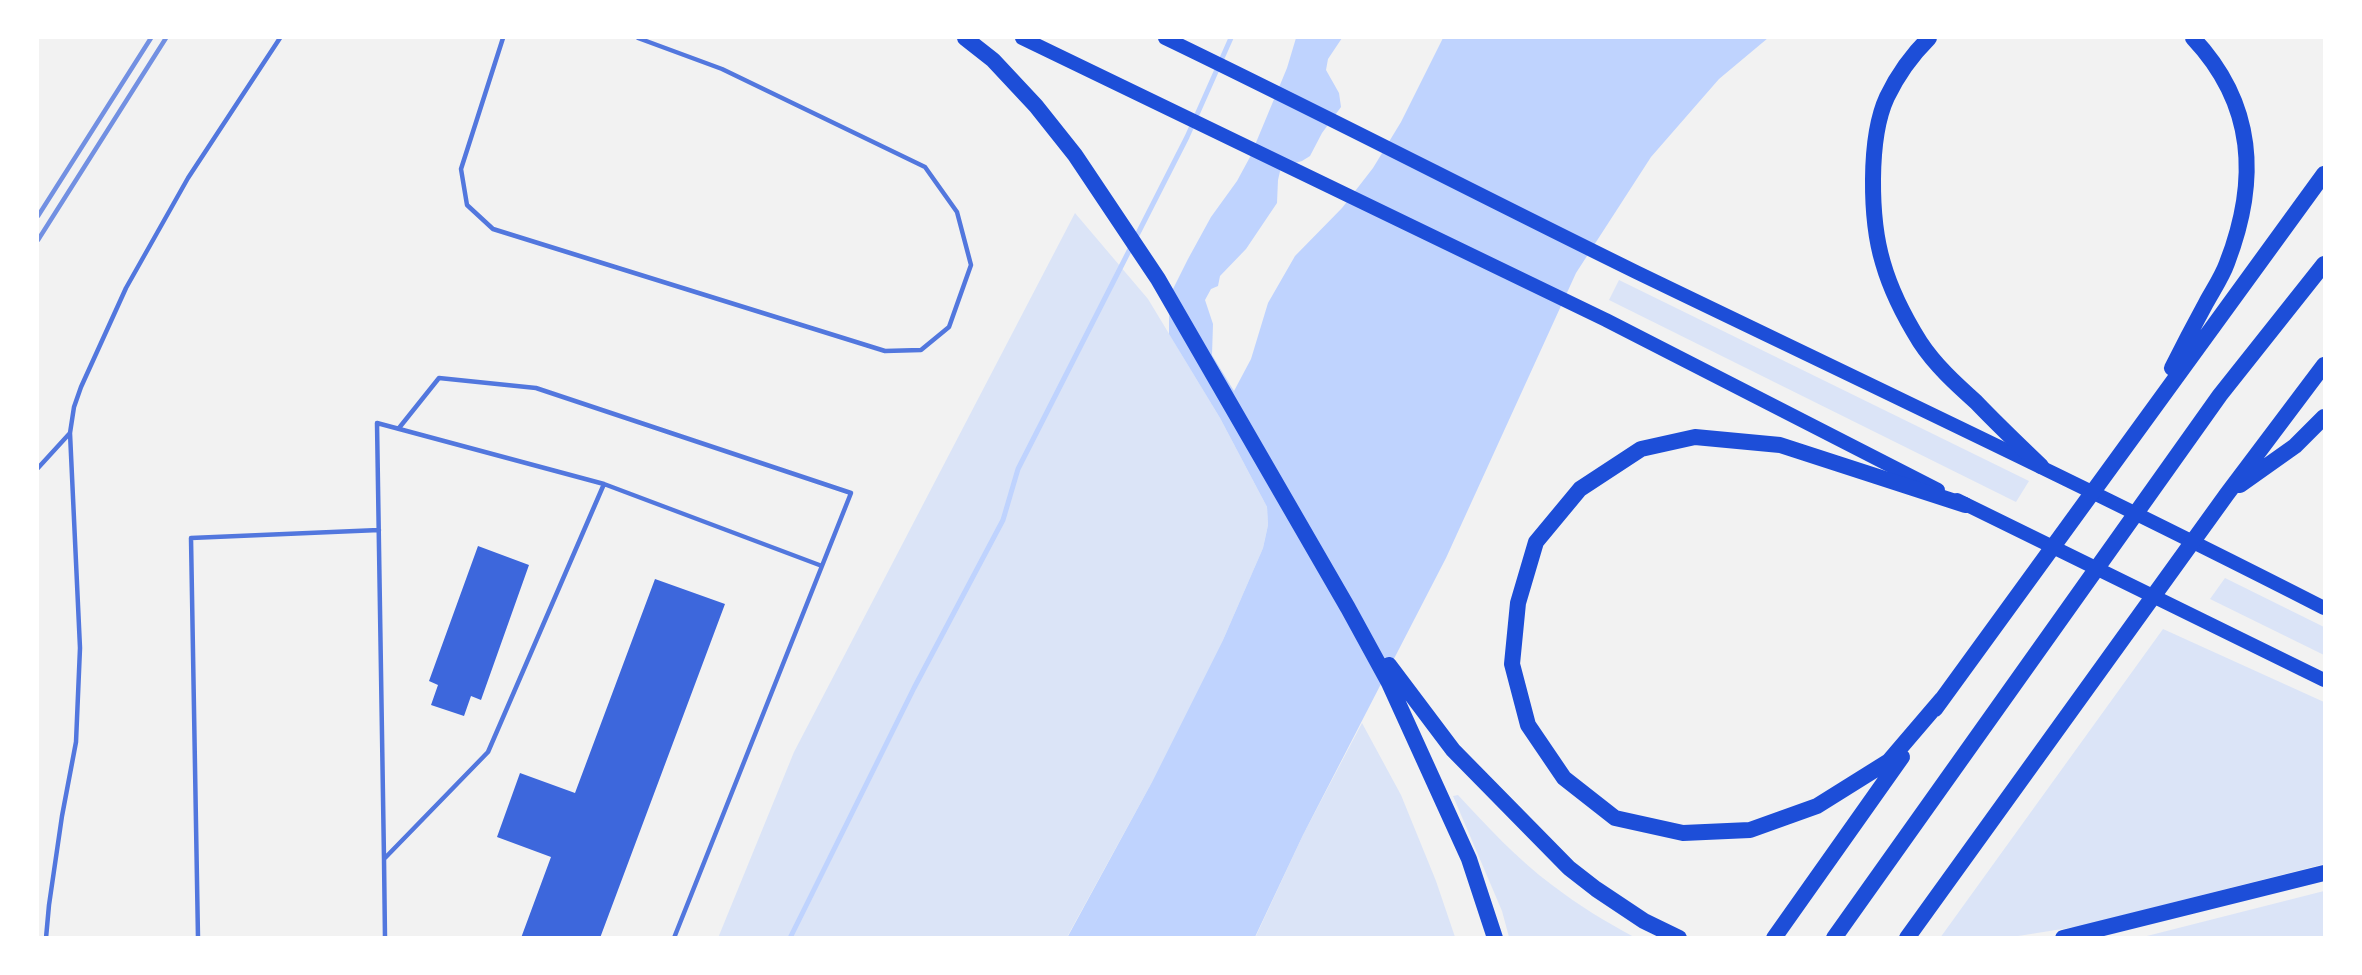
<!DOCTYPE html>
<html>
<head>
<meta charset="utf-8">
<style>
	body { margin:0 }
	#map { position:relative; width:2362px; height:975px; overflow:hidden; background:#f2f2f2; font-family:"Nunito Sans",sans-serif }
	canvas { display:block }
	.frame { position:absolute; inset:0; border:39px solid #fff; pointer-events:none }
</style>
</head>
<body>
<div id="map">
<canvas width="2362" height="975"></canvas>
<div class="frame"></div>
</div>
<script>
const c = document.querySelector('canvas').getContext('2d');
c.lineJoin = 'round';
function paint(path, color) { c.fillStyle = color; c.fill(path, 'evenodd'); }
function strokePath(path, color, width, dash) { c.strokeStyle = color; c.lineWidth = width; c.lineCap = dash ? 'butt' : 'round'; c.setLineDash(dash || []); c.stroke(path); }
paint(new Path2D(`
	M1075,213L1148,299L1220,418L1267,507L1268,525L1263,548L1223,640L1152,782L1067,937L718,938L794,752Z
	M1619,280L2029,481L2016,502L1609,300Z
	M2225,578L2324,627V655L2210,599Z
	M2163,629L2324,702V864L2081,926L2012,937L1940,938Z
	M1362,723L1401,795L1436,881L1455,937L1255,938L1303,835Z
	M1458,795C1487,826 1517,859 1552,885C1578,905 1606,922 1634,937H1509L1502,911L1453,796Z
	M2324,891V937H2143Z`), '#dbe4f7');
paint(new Path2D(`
	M1296,38H1342L1328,59L1326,70L1339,93L1341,107L1322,133L1310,156L1302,161L1281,167L1278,180L1277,203L1246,249L1220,276L1218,286L1211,289L1205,300L1213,324L1212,355L1234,391L1251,359L1268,303L1295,256L1342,208L1373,168L1401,122L1443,38H1768L1719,79L1651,157L1576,273L1446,558L1303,835L1255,937L1067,938L1152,782L1223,640L1263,548L1268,525L1267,507L1220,418L1169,334V317L1173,289L1188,259L1211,217L1237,181L1250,157L1287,68Z`), '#bfd3fe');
strokePath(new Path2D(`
	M790,938L914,688L1003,520L1018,469L1187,137L1231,38`), '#bfd3fe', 5);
paint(new Path2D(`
	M478,546L529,565L481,700L471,696L464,716L431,705L438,685L429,681Z
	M655,579L725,604L600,938H521L551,857L497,837L520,773L575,793Z`), '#3d67dc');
strokePath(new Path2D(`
	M503,38L461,169L467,205L493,229L885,351L921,350L949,327L971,265L957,212L925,167L722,69L638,38
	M377,423L604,484L488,752L384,859Z
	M399,428L439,378L536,388L851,493L674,938
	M38,468L70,433
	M604,484L822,566
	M384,859L385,938
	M46,938L49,905L62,816L76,742L80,648L70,433L74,407L81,387L126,288L188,178L280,38
	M198,938L191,538L379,530`), '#5277de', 4.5);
strokePath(new Path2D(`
	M1022,38L1606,320L1938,490
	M1165,38C1323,114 1479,195 1636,272C1866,383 2097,492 2324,608
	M1957,500L2324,680`), '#1d4ed8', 14);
strokePath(new Path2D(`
	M965,38L993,60L1036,106L1075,155L1158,279L1348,608L1389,683L1469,859L1495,938
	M1929,38C1912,55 1898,74 1887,97C1868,138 1870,220 1883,263C1891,291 1905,318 1920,342C1935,365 1956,384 1976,402C1997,424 2019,445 2041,466
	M2172,368C2183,346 2194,325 2206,303C2213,290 2222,277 2227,263C2259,180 2255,104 2193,38
	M2240,485L2295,446L2324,417
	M1389,665L1453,750L1569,868L1596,889L1644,921L1679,938
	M1942,699L1889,761L1817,806L1750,830L1683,833L1615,818L1564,778L1528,725L1512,664L1518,603L1536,542L1580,489L1641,449L1695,437L1780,445L1965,505
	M1935,709L2324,174
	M1774,938L1902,757
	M1834,938L2220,395L2324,264
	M1907,938L2227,494L2324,365
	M2063,938L2324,873`), '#1d4ed8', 16);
strokePath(new Path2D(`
	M38,216L151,38
	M38,240L166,38`), '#7290e2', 4.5);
</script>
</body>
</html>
